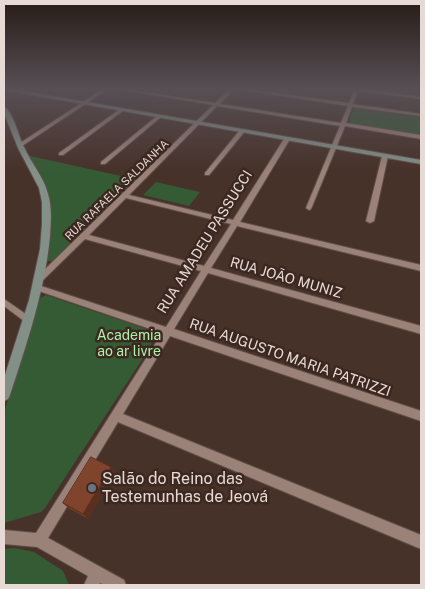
<!DOCTYPE html>
<html>
<head>
<meta charset="utf-8">
<style>
	body { margin:0 }
	#map { position:relative; width:425px; height:589px; overflow:hidden; background:#47322a; font-family:"Public Sans",sans-serif }
	canvas { display:block }
	.frame { position:absolute; inset:0; border:5px solid #e7dad5; pointer-events:none }
</style>
</head>
<body>
<div id="map">
<canvas width="425" height="589"></canvas>
<div class="frame"></div>
</div>
<script>
const c = document.querySelector('canvas').getContext('2d');
c.lineJoin = 'round';
function paint(path, color) { c.fillStyle = color; c.fill(path, 'evenodd'); }
function strokePath(path, color, width, dash) { c.strokeStyle = color; c.lineWidth = width; c.lineCap = dash ? 'butt' : 'round'; c.setLineDash(dash || []); c.stroke(path); }
function label(font, color, halo, rows, align = 'center') {
  c.font = font + ' "Public Sans",sans-serif'; c.lineWidth = 5; c.setLineDash([]); c.textBaseline = 'middle'; c.strokeStyle = halo; c.fillStyle = color; for (const [text, x, y, turn = 0] of rows) {
    c.save(); c.translate(x, y); c.rotate((+turn || 0) * Math.PI / 180); c.textAlign = isNaN(turn) ? turn : align; if (halo) c.strokeText(text, 0, 0); c.fillText(text, 0, 0); c.restore();
  }
}
paint(new Path2D(`
	M356,108L421,117V135L354,125L349,121L353,110Z
	M26,155L139,180L54,261H47V192L42,177Z
	M156,182L200,192L189,206L143,195Z
	M46,295L149,330L152,337L151,346L45,508L41,512L4,523V413L39,299Z
	M14,548L34,552L63,571L69,585H4V549Z`), '#355b35');
const street = new Path2D(`
	M103,89H108L22,146L17,145Z
	M117,89H127L215,103L230,89H234L220,104L341,123L348,106L236,89H247L349,103L354,90L352,89H363L421,97V99L358,91L353,104L421,114V116L352,107L346,123L421,135V139L345,126L311,209L309,210L306,208L340,126L217,106L129,195L233,220L284,139L289,138L290,139L240,222L421,265V271L237,226L211,268L421,326V334L208,273L174,329L421,411V421L170,336L123,414L421,535V549L118,422L48,538L124,580L126,585H105L100,583L99,585H84L88,576L37,547L4,544V530L36,533L162,333L33,289L32,287L35,284L33,282L34,280L213,105ZM126,198L231,224L204,266L89,235ZM85,239L201,271L166,327L38,285Z
	M120,109L124,110L63,155H59V153Z
	M157,116L161,117L105,164H101V162Z
	M240,130L245,131L209,175H205V173Z
	M385,154L388,156L374,221L370,223L366,221L382,156Z
	M4,299L30,317L32,319L30,321H24L4,306Z`);
const secondary = new Path2D(`
	M4,89H12L421,160V164L4,90Z
	M4,106C14,114 18,135 24,147C31,163 44,177 48,194C52,207 51,222 50,236C45,290 27,343 10,395L8,399L4,401V378L29,300L40,249L42,224V202L39,188L18,148L4,113Z`);
strokePath(street, '#604f49', 2);
strokePath(secondary, '#604f49', 2);
paint(street, '#9b8279');
paint(secondary, '#839088');
paint(new Path2D(`
	M111,467L115,473L88,519L68,508L63,503Z`), '#6e3a26');
paint(new Path2D(`
	M111,467L115,473L88,519L83,514Z`), '#5a2f1f');
const building = new Path2D(`
	M91,457L111,467L83,514L63,503Z`);
paint(building, '#80432c');
strokePath(building, '#5a2f1f', 1);
const sky = c.createLinearGradient(0, 0, 0, 171);
sky.addColorStop(0, '#271c17');
sky.addColorStop(0.52, '#584f55');
sky.addColorStop(1, '#584f5500');
c.fillStyle = sky;
c.fillRect(0, 0, 425, 171);
for (const [x, y, r, color] of [
	[92,488,5,"#6b7280"]
]) { const dot = new Path2D(); dot.arc(x, y, r, 0, 2 * Math.PI); c.fillStyle = color; c.fill(dot); strokePath(dot, '#3c2820', 2); }
label('11px', '#e7dad5', '#3c2820', [
	["RUA RAFAELA SALDANHA",117,190,-44]
]);
label('14px', '#e7dad5', '#3c2820', [
	["RUA AMADEU PASSUCCI",205,242,-58],
	["RUA JOÃO MUNIZ",286,278,16],
	["RUA AUGUSTO MARIA PATRIZZI",290,358,19]
]);
label('14px', '#abf2a9', '#3c2820', [
	["Academia",129,336],
	["ao ar livre",129,352]
]);
label('16px', '#e7dad5', '#3c2820', [
	["Salão do Reino das",102,479],
	["Testemunhas de Jeová",102,497]
], 'left');
</script>
</body>
</html>
